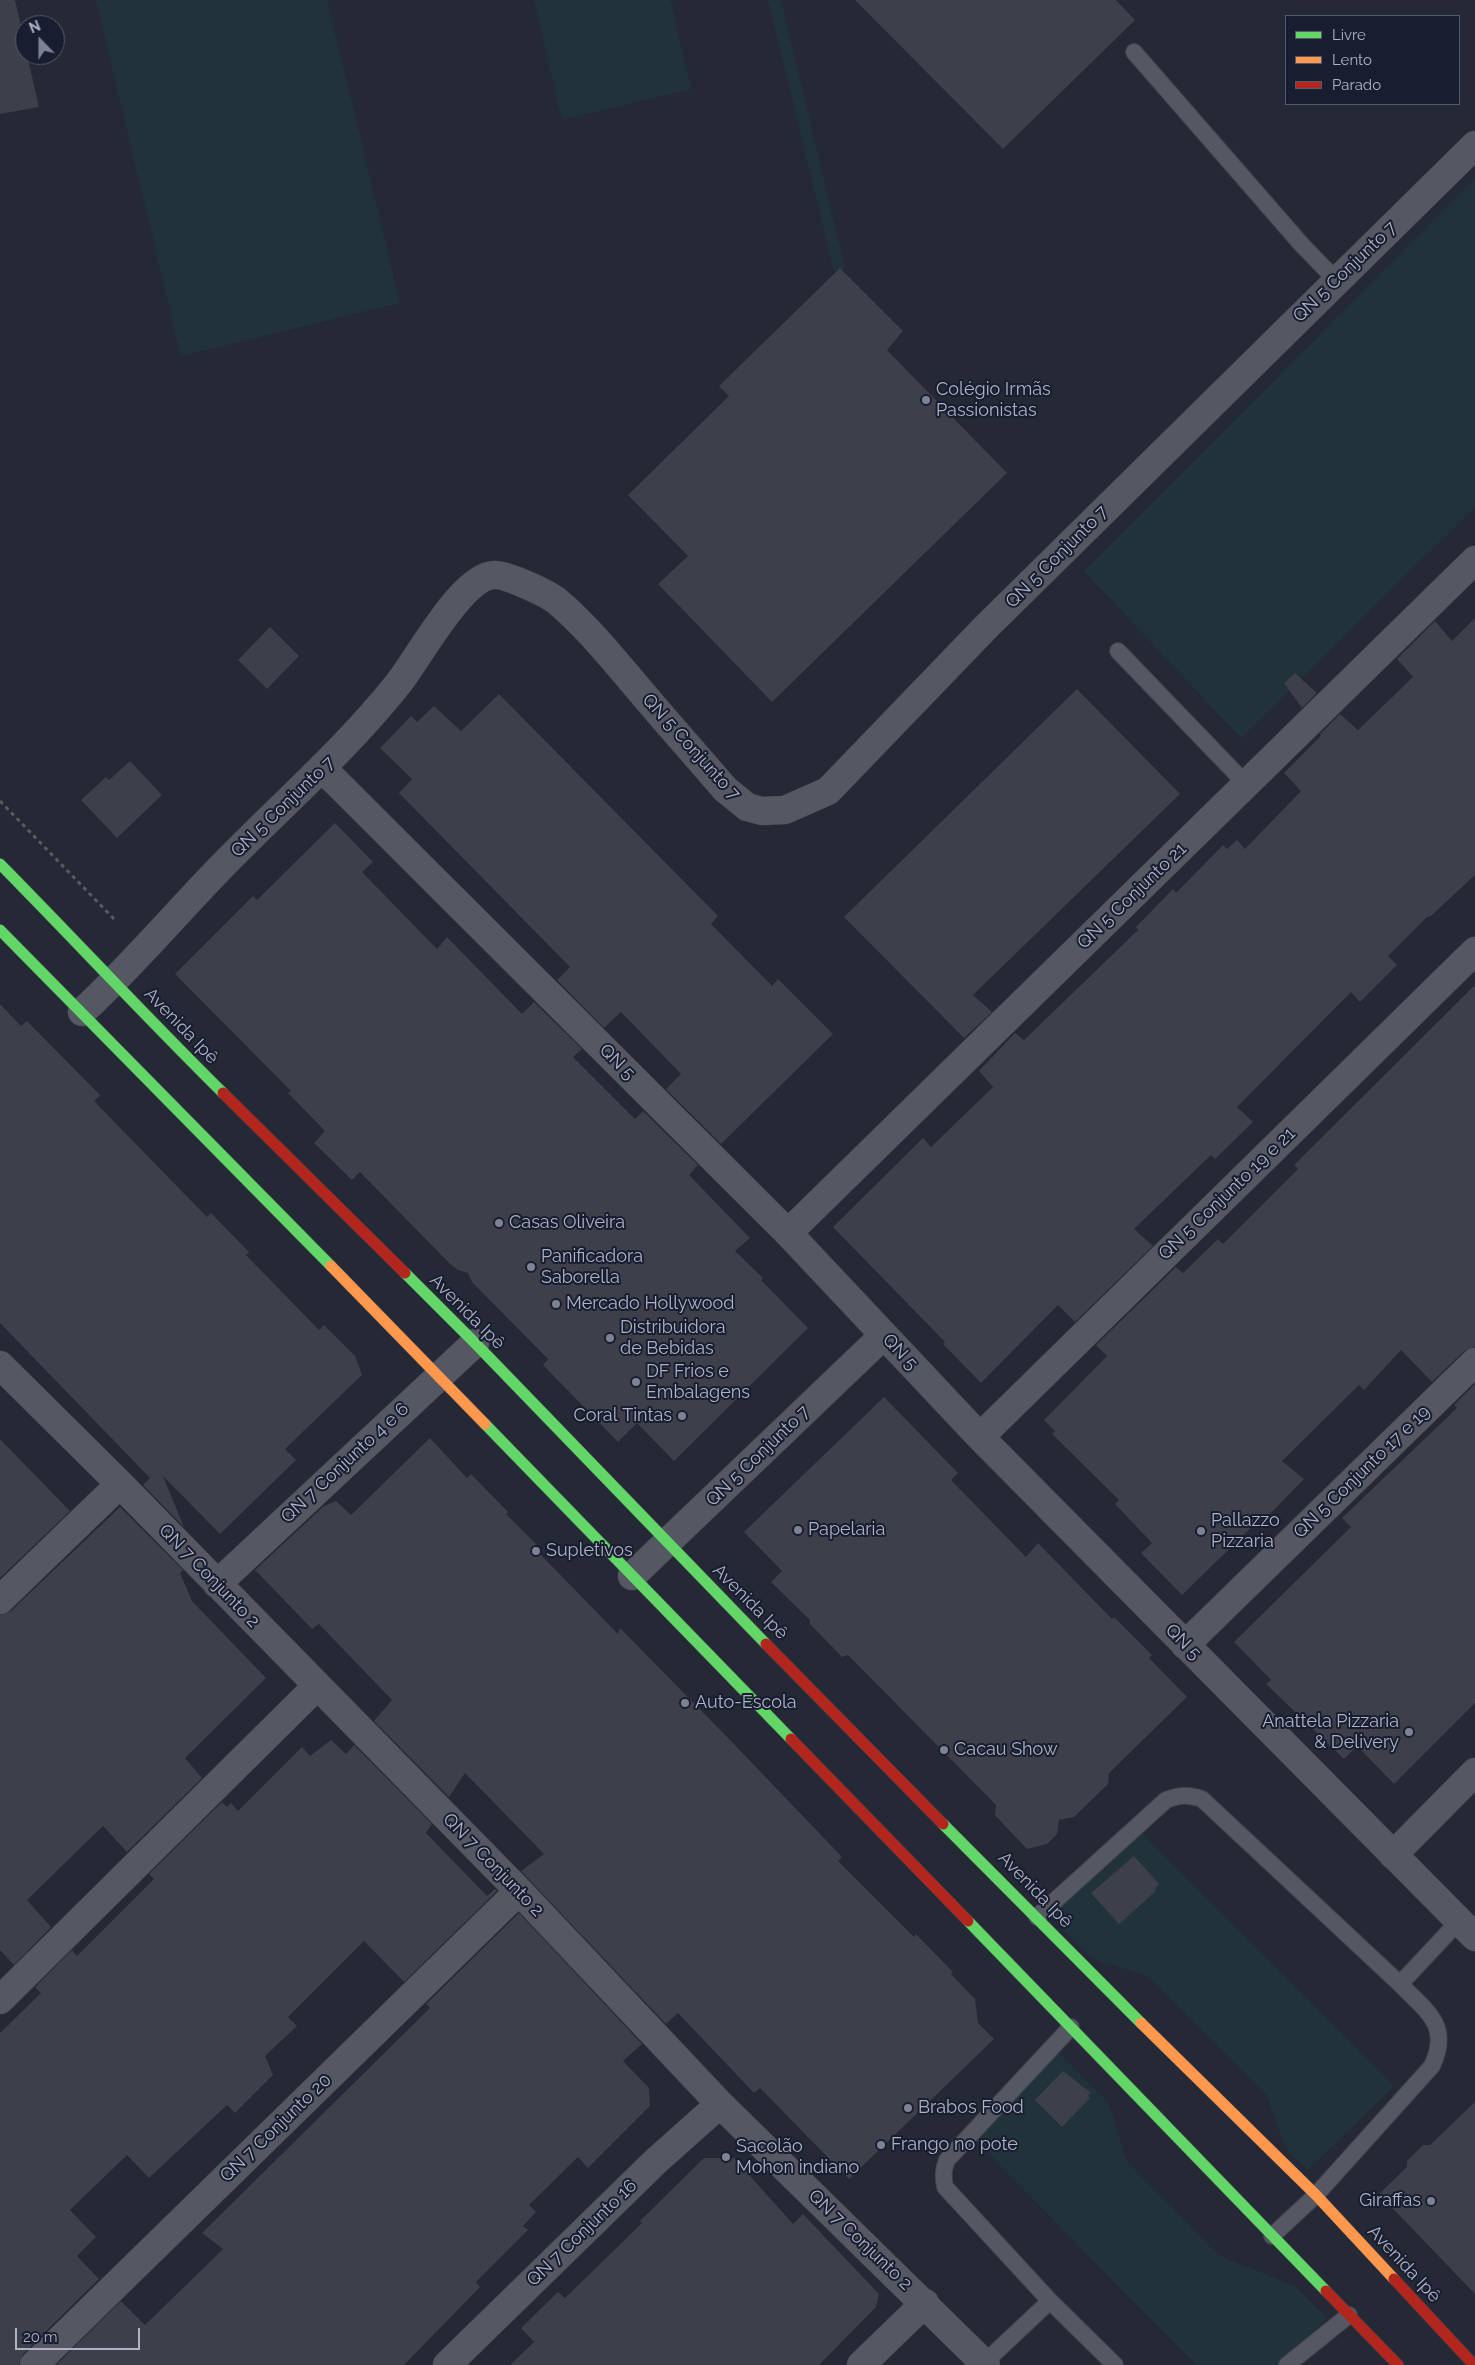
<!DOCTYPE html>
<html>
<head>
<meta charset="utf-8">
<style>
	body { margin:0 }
	#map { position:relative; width:1475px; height:2365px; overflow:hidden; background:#252835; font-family:Raleway,sans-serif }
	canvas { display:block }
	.legend { position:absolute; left:1285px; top:15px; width:175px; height:90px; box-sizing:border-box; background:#181d2f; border:1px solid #54596c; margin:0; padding:6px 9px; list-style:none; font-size:15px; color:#adb2c7 }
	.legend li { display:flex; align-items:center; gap:10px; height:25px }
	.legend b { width:25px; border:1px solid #54596c }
	.north { position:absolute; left:15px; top:15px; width:50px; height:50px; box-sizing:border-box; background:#181d2f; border:1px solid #54596c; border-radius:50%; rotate:338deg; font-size:14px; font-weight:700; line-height:20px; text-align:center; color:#adb2c7 }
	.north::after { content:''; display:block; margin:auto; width:18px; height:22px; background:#7d8294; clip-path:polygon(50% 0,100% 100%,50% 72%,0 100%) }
	.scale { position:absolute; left:15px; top:2328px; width:125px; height:22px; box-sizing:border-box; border:2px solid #adb2c7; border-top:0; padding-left:6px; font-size:15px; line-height:18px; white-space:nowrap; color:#adb2c7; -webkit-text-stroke:4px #181d2f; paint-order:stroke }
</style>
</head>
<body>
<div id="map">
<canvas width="1475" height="2365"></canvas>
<ul class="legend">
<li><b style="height:6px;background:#63d668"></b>Livre</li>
<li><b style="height:6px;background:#ff974d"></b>Lento</li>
<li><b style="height:6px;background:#b3261e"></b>Parado</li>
</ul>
<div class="north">N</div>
<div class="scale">20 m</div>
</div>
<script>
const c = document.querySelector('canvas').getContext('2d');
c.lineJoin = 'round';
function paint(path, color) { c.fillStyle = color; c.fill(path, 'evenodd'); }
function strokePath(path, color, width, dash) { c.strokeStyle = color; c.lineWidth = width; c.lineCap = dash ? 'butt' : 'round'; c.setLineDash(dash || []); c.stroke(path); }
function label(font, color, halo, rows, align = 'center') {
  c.font = font + ' Raleway,sans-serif'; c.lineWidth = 4; c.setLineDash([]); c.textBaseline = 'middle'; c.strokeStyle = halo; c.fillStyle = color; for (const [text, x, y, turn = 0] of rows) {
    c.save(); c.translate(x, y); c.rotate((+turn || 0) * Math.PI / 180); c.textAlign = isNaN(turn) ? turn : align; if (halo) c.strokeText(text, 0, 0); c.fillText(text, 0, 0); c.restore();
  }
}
paint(new Path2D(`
	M96,0H327L400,303L181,356Z
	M534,0H670L691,89L562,120Z
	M768,0H781L845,269L834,271Z
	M1475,179V507L1241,738L1084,571Z
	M1138,1829L1394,2086L1308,2170L1285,2147L1267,2096L1148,1976L1093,1959L1050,1916Z
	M1054,2048L1109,2103L1126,2160L1218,2255L1295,2286L1327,2318L1279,2365H1196L968,2133Z`), '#22323b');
paint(new Path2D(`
	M0,0H15L25,44V55H27L39,107L0,114Z
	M855,0H1116L1135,20L1003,149Z
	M840,268L903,331L887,350L1007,473L772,702L658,584L688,556L628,495L729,396L719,386Z
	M1475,618V875L1431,916L1427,917L1388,956L1397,965L1360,1002L1351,992L1237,1107L1253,1122L1215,1159L1211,1155L1134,1229L1153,1246L1075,1322L1058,1305L981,1383L943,1344L945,1342L833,1227L923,1138L931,1147L993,1087L979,1071L1015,1033L1024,1040L1138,930L1136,927L1173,889L1176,893L1223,845L1227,849L1237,840L1245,849L1301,791L1284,773L1321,736L1320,734L1340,714L1358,730L1413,677L1397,659L1435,621L1452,641Z
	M270,627L299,656L267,689L238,660Z
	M1295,673L1317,693L1302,708L1284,683Z
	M1077,689L1180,794L973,995L992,1012L964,1038L844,917Z
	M499,694L718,916L711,924L772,986L778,979L833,1034L721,1144L666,1089L681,1074L621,1012L604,1028L557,980L570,967L399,793L412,779L380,748L411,716L417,722L434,706L461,731Z
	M130,761L162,795L117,838L81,800L106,777L109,780Z
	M335,823L373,862L362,872L437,949L447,937L522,1014L534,1002L582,1049L573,1057L635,1119L643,1111L698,1165L689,1175L750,1238L735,1251L763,1278L761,1280L808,1328L674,1461L637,1423L618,1442L543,1365L548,1359L472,1282L468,1273L458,1270L451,1265L360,1172L352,1180L314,1143L325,1131L288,1093L291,1091L175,974L253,896L257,900Z
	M1475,985V1347L1464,1351L1432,1382L1401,1350L1364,1390L1359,1385L1282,1461L1304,1479L1266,1518L1264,1515L1182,1595L1141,1553L1152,1543L1115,1504L1119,1500L1052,1434L1055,1431L1044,1420L1107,1356L1096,1345L1176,1267L1183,1273L1218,1239L1223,1244L1298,1169L1294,1165Z
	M0,1004L21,1026L27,1021L100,1095L94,1101L207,1217L211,1213L249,1252L246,1255L319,1330L324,1325L355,1356L362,1375L285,1449L296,1460L220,1534L163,1476L184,1527L143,1485L150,1478L0,1323Z
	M1475,1384V1703L1394,1784L1357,1746L1344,1759L1266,1684L1271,1680L1234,1642L1351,1527L1342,1518L1457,1408L1454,1405Z
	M884,1397L958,1473L951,1480L1026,1557L1038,1543L1112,1619L1114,1617L1152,1655L1149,1658L1187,1697L1109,1773L1108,1784L1074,1817L1059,1820L1057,1834L1047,1844L1027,1849L1006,1827L995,1815L996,1805L848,1655L842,1657L810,1624V1620L771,1582L782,1571L744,1532Z
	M430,1438L467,1478L471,1474L508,1512L506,1514L543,1551L540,1554L618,1634L620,1628L732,1742L842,1857L838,1861L914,1937L916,1934L953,1972L951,1974L975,1999L978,2023L994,2039L849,2179L760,2088L754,2093L678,2013L666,2024L521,1871L544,1854L465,1773L449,1797L374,1721L392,1700L319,1624L312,1629L255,1570L324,1506L336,1501L351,1515Z
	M0,1439L70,1511L0,1578Z
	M120,1507L183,1570L180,1573L192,1601L266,1678L185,1758L202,1778L127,1852L103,1826L27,1900L51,1927L14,1965L0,1950V1615L11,1611Z
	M331,1740L346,1754L354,1745L432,1824L426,1833L487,1896L495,1889L497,1891L404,1982L364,1941L288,2017L297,2026L265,2056L273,2075L235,2113L227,2105L149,2178L127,2155L70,2210L96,2237L77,2256L99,2279L23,2354L19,2365H0V2033L41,1993L35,1987L72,1950L77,1956L154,1879L149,1874L222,1802L227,1807L231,1803L238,1811L302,1747L310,1756Z
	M1134,1856L1159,1884L1155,1889L1156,1891L1119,1924L1091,1893Z
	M519,1913L642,2044L623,2061L649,2088L650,2106L588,2168L578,2157L529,2205L536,2212L523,2226L528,2230L476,2282L480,2287L404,2365H56L121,2301L145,2325L223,2249L202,2233L430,2008L426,2004Z
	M1063,2071L1091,2093L1088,2095L1090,2098L1062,2127L1035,2100Z
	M1475,2102V2294L1379,2194L1407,2167V2161L1423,2145H1430Z
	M704,2158H734L793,2224L803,2214L879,2294L876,2307L819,2365H510L534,2342L521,2328L558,2292L565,2298L642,2223L640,2221Z`), '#3d3f4b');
const lane = new Path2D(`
	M1134,52L1302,245L1336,280
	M1118,651L1246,784
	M1037,1917L1166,1800C1180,1795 1187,1794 1202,1799L1400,1984C1427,2012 1451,2025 1432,2066L1316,2195L1272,2236
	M1400,1984L1459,1921
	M1071,2027L947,2160C943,2170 943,2176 945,2187L1050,2301L1115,2365
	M984,2363L1050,2301
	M1287,2365L1349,2315`);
const street = new Path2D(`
	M323,769L788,1233L980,1437L1475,1937
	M82,1012C138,960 186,901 240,848C294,794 350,744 398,684C418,659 462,576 494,575C506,574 549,594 558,602C585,625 608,653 631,680C662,717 694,753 725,789L747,807L762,811L785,810L828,791L985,628L1475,145
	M788,1233L1475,560
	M0,1365L120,1484L519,1891L720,2104L986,2365
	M980,1437L1475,951
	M632,1576L884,1335
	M217,1584L475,1343
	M0,1600L120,1484
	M1185,1645L1475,1362
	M1393,1855L1475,1772
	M0,2000L316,1687
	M34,2365L519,1891
	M447,2365L656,2161L720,2104
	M861,2365L925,2303`);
const fast = new Path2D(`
	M0,864C75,940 147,1018 223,1093
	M0,930L331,1266
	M405,1273L475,1343L766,1644
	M485,1424L791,1739
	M943,1824L1141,2023
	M968,1921L1326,2291`);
const slow = new Path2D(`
	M331,1266L485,1424
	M1141,2023L1316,2195L1394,2279`);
const jam = new Path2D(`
	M223,1093L405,1273
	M766,1644L943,1824
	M791,1739L968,1921
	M1394,2279L1474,2365
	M1326,2291L1398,2365`);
strokePath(lane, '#3f424b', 18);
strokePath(street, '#3f424b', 29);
strokePath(fast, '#3f424b', 12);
strokePath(slow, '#3f424b', 12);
strokePath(jam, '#3f424b', 12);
strokePath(new Path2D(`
	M0,801L115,920`), '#575b65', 3, [4, 4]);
strokePath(lane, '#555862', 16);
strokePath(street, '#555862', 28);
strokePath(fast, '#63d668', 11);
strokePath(slow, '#ff974d', 11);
strokePath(jam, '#b3261e', 11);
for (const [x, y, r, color] of [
	[926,400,5,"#7d8294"],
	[499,1223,5,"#7d8294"],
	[531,1267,5,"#7d8294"],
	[556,1304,5,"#7d8294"],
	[610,1338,5,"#7d8294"],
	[636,1382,5,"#7d8294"],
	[682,1416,5,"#7d8294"],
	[798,1530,5,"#7d8294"],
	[1201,1531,5,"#7d8294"],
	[536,1551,5,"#7d8294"],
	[685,1703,5,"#7d8294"],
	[1409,1732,5,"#7d8294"],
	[944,1750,5,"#7d8294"],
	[908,2108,5,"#7d8294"],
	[881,2145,5,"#7d8294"],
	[726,2157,5,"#7d8294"],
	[1431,2201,5,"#7d8294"]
]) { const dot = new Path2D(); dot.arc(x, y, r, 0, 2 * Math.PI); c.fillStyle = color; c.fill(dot); strokePath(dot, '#181d2f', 2); }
label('18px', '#adb2c7', '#181d2f', [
	["QN 5 Conjunto 7",1345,272,-44],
	["QN 5 Conjunto 7",1057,557,-45],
	["QN 5 Conjunto 7",691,747,48],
	["QN 5 Conjunto 7",283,807,-44],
	["QN 5 Conjunto 21",1132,896,-44],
	["Avenida Ipê",181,1026,46],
	["QN 5",617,1062,45],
	["QN 5 Conjunto 19 e 21",1227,1194,-44],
	["Avenida Ipê",467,1312,45],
	["QN 5",900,1352,47],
	["QN 5 Conjunto 7",758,1456,-44],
	["QN 7 Conjunto 4 e 6",345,1463,-43],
	["QN 5 Conjunto 17 e 19",1362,1472,-44],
	["QN 7 Conjunto 2",209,1576,46],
	["Avenida Ipê",750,1602,45],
	["QN 5",1183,1642,45],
	["QN 7 Conjunto 2",493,1865,46],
	["Avenida Ipê",1035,1890,46],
	["QN 7 Conjunto 20",276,2128,-44],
	["QN 7 Conjunto 16",582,2233,-44],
	["QN 7 Conjunto 2",860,2240,44],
	["Avenida Ipê",1404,2264,47]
]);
label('18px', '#adb2c7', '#181d2f', [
	["Colégio Irmãs",936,390],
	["Passionistas",936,411],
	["Casas Oliveira",509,1223],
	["Panificadora",541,1257],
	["Saborella",541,1278],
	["Mercado Hollywood",566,1304],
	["Distribuidora",620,1328],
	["de Bebidas",620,1349],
	["DF Frios e",646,1372],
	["Embalagens",646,1393],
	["Coral Tintas",672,1416,"right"],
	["Pallazzo",1211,1521],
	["Pizzaria",1211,1542],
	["Papelaria",808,1530],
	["Supletivos",546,1551],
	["Auto-Escola",695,1703],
	["Anattela Pizzaria",1399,1722,"right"],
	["& Delivery",1399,1743,"right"],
	["Cacau Show",954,1750],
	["Brabos Food",918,2108],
	["Frango no pote",891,2145],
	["Sacolão",736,2147],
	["Mohon indiano",736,2168],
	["Giraffas",1421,2201,"right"]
], 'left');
</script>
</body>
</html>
